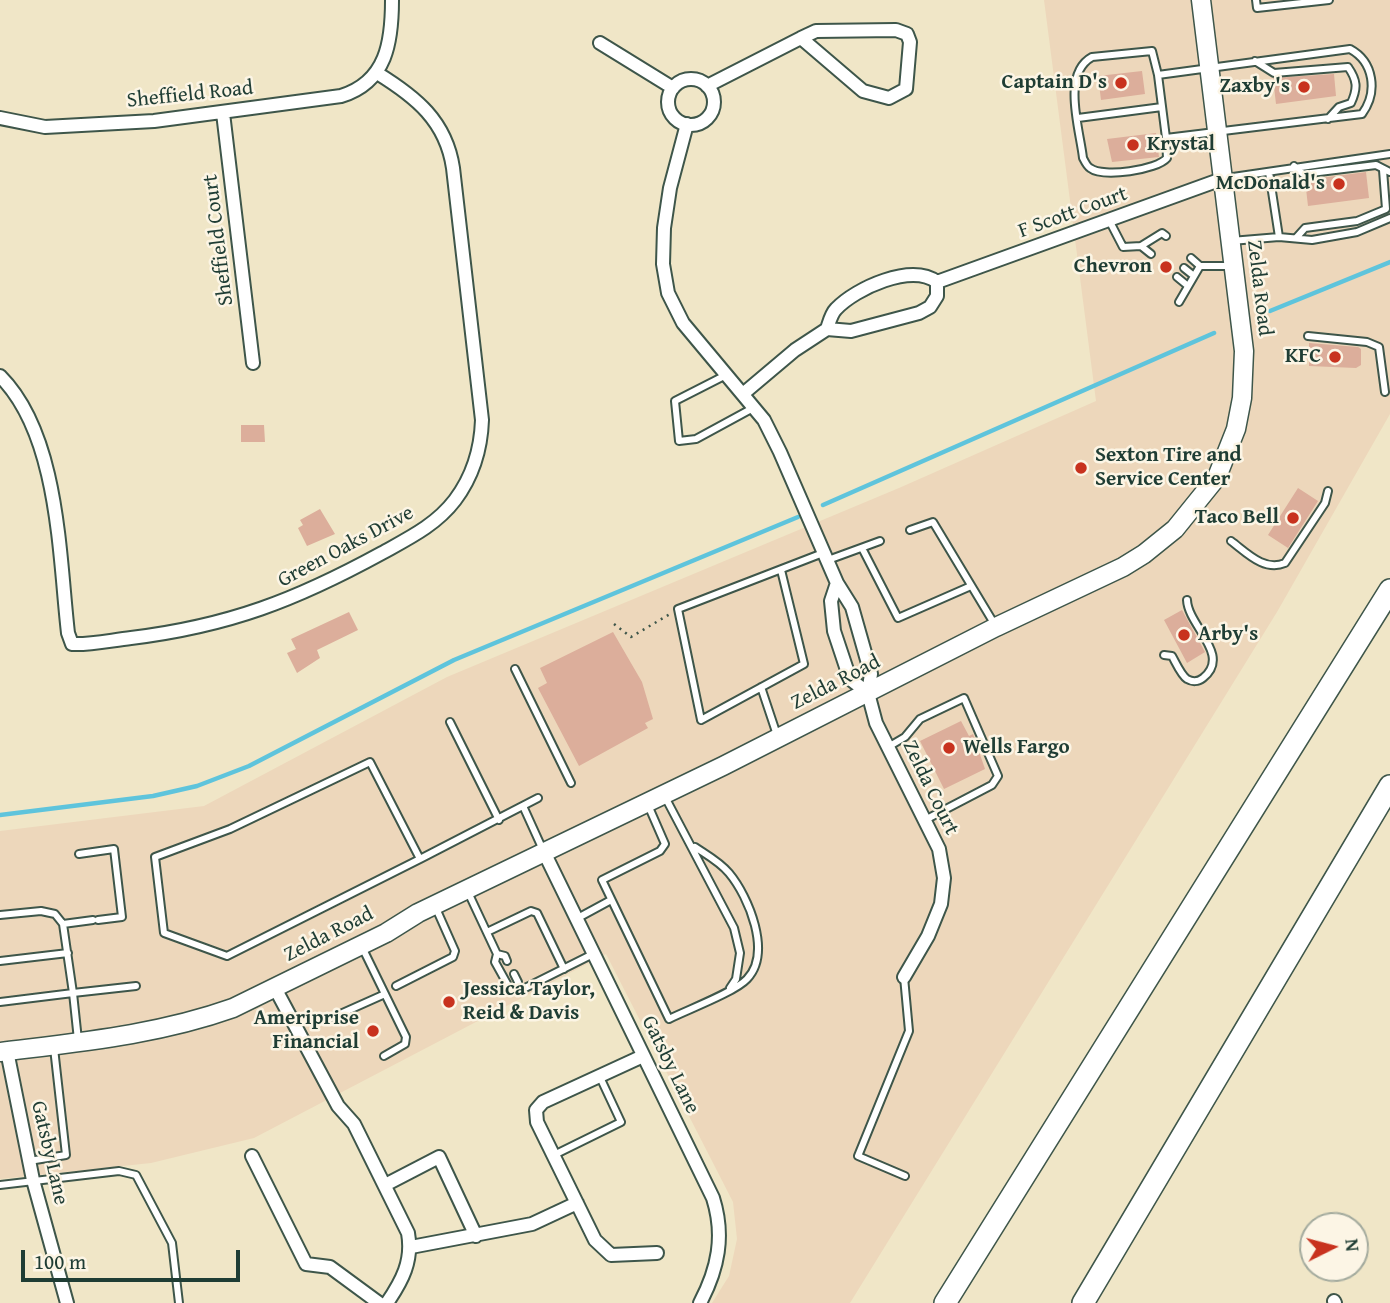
<!DOCTYPE html>
<html>
<head>
<meta charset="utf-8">
<style>
	body { margin:0 }
	#map { position:relative; width:1390px; height:1303px; overflow:hidden; background:#f0e6c7; font-family:"Gentium Book Plus",serif }
	canvas { display:block }
	.north { position:absolute; left:1299px; top:1212px; width:70px; height:70px; box-sizing:border-box; background:#fcf5e5; border:2px solid #a4ab9e; border-radius:50%; rotate:84deg; font-size:19px; font-weight:700; line-height:28px; text-align:center; color:#1f3d34 }
	.north::after { content:''; display:block; margin:auto; width:24px; height:32px; background:#c8321e; clip-path:polygon(50% 0,100% 100%,50% 72%,0 100%) }
	.scale { position:absolute; left:21px; top:1250px; width:219px; height:32px; box-sizing:border-box; border:4px solid #1f3d34; border-top:0; padding-left:9px; font-size:21px; line-height:24px; white-space:nowrap; color:#1f3d34; -webkit-text-stroke:5px #fcf5e5; paint-order:stroke }
</style>
</head>
<body>
<div id="map">
<canvas width="1390" height="1303"></canvas>
<div class="north">N</div>
<div class="scale">100 m</div>
</div>
<script>
const c = document.querySelector('canvas').getContext('2d');
c.lineJoin = 'round';
function paint(path, color) { c.fillStyle = color; c.fill(path, 'evenodd'); }
function strokePath(path, color, width, dash) { c.strokeStyle = color; c.lineWidth = width; c.lineCap = dash ? 'butt' : 'round'; c.setLineDash(dash || []); c.stroke(path); }
function label(font, color, halo, rows, align = 'center') {
  c.font = font + ' "Gentium Book Plus",serif'; c.lineWidth = 5; c.setLineDash([]); c.textBaseline = 'middle'; c.strokeStyle = halo; c.fillStyle = color; for (const [text, x, y, turn = 0] of rows) {
    c.save(); c.translate(x, y); c.rotate((+turn || 0) * Math.PI / 180); c.textAlign = isNaN(turn) ? turn : align; if (halo) c.strokeText(text, 0, 0); c.fillText(text, 0, 0); c.restore();
  }
}
paint(new Path2D(`
	M1044,0H1390V414L1277,612L850,1303H712L729,1276L737,1239L733,1202L606,954L254,1138L151,1163L0,1179V831L204,806L447,677L899,488L1096,401Z`), '#edd7bb');
strokePath(new Path2D(`
	M1270,311L1390,262
	M823,505L1214,333
	M0,815L153,796L197,786L249,766L454,660L798,517`), '#5ec4dc', 4.5);
paint(new Path2D(`
	M1142,71L1145,94L1101,100L1098,76Z
	M1334,74L1336,96L1276,104L1273,78Z
	M1156,133L1159,157L1112,162L1107,139Z
	M1366,172L1369,198L1308,206L1305,180Z
	M1309,343L1358,347L1361,349V365L1356,368L1309,366Z
	M241,425H264L265,442H241Z
	M1298,488L1318,501L1288,548L1268,535Z
	M320,509L335,534L307,546L298,528L303,525L300,520Z
	M1182,610L1205,652L1187,663L1164,620Z
	M349,612L358,630L317,650L320,658L297,673L287,653L296,649L291,639Z
	M613,632L642,682L653,719L645,723L648,728L579,766L538,688L547,683L540,668Z
	M961,721L969,736L973,734L985,769L944,789L920,741Z`), '#dcae9b');
const service = new Path2D(`
	M1256,0L1257,8L1329,0
	M1350,49C1374,62 1378,92 1362,114L1166,138L1158,75Z
	M1255,61L1274,73L1348,67C1357,80 1358,88 1351,103L1339,107L1328,119
	M1158,75L1152,51L1092,57C1061,74 1080,130 1083,158C1084,160 1088,167 1090,168C1103,178 1157,170 1167,158L1166,138
	M1078,118L1162,107
	M1294,166L1303,174L1376,165L1390,172
	M1269,172L1279,237
	M1226,178L1390,154
	M1109,220L1123,247L1141,246L1162,233L1166,236
	M1296,238L1305,228L1357,221L1386,209L1383,170
	M1231,241L1279,237L1312,240L1357,232L1390,218
	M1141,246L1151,254
	M1200,266H1233
	M1184,268L1194,276
	M1177,277L1188,286
	M1179,302L1200,266L1191,258
	M1308,336L1367,342L1379,347L1385,392
	M728,374L675,401L679,441L696,439L753,408
	M910,530L933,522L995,625
	M1231,541C1246,552 1264,572 1285,563L1325,503L1328,491
	M862,548L898,618L971,586
	M828,560L880,541
	M781,570L804,664L701,720L678,609L823,553
	M1164,655L1172,656C1176,663 1181,675 1187,679C1192,682 1198,682 1203,678C1232,655 1188,626 1187,600
	M515,669L571,783
	M761,687L777,735
	M450,722L499,820
	M888,747L905,737L920,719L964,698L998,776L992,785L925,820
	M664,795L734,928L740,953L736,979L730,988
	M648,805L665,844L660,851L602,880L669,1019C687,1010 735,992 747,979C772,953 749,897 729,873C720,862 707,855 695,847
	M523,806L543,850
	M79,854L114,849L122,917L98,920
	M420,859L227,956L164,933L155,857L230,829L370,762L420,859L538,798
	M467,890L497,954L495,962L510,989L519,991L593,954
	M0,915L41,911L55,914L63,924L73,993L0,1002
	M576,919L611,900
	M63,924L93,920
	M487,932L531,911L537,913L564,969
	M362,947L406,1037L405,1044L384,1056
	M497,954L505,956L507,961
	M0,961L68,953
	M514,974L518,982L517,990
	M904,977L909,1031L858,1156L905,1176
	M396,986L453,957L455,951L435,906
	M329,1019L385,994
	M78,1040L73,993L136,986
	M554,1155L621,1122L599,1075
	M29,1161L66,1155L54,1048
	M0,1185L119,1171L136,1175L172,1243L179,1303`);
const minor = new Path2D(`
	M896,30L907,34L910,42L906,89L889,98L863,91L801,38L816,31Z
	M600,43L673,88
	M668 102a23 23 0 1 1 46 0a23 23 0 1 1-46 0Z
	M707,86L801,38
	M223,113L253,363
	M0,118L45,127L154,121L341,96C387,82 392,41 392,0
	M687,124L670,188L664,228L663,264L668,293L683,323L764,420L780,452L837,583L852,607L871,674L868,693L876,723L939,849L944,878L941,904L928,936L904,977
	M827,329C829,323 831,314 836,309C856,288 911,263 937,282
	M0,376C59,435 59,555 68,633L72,644C91,645 112,640 131,638C229,626 296,600 382,553C409,538 436,525 455,500C473,476 481,449 482,420L453,168C446,121 416,97 377,73
	M744,393L795,350L827,329L851,331L919,313L930,307L937,296V282L1222,179
	M837,583L831,601L834,631L850,679L868,693
	M543,850L713,1198C725,1236 718,1269 700,1303
	M275,988L338,1106L354,1124L408,1233C413,1261 402,1281 387,1303
	M7,1051L33,1180L67,1303
	M643,1056L543,1102L536,1110L537,1122L595,1240L611,1255L657,1253
	M252,1156L306,1264L330,1267L379,1303
	M385,1185L439,1157L476,1236
	M411,1247L532,1224L577,1203
	M1334,1301L1335,1303`);
const secondary = new Path2D(`
	M0,1052C80,1042 157,1035 233,1008L386,933L418,913L723,766L996,627L1123,567L1144,554L1175,529L1217,477L1236,429L1242,398L1244,351L1201,0`);
const motorway = new Path2D(`
	M945,1303L1390,590
	M1083,1303L1390,786`);
strokePath(service, '#3e564a', 10);
strokePath(minor, '#3e564a', 16);
strokePath(secondary, '#3e564a', 21);
strokePath(motorway, '#3e564a', 24);
strokePath(new Path2D(`
	M614,624L631,637L670,614`), '#3e564a', 2.5, [2, 5]);
strokePath(service, '#fff', 6);
strokePath(minor, '#fff', 12);
strokePath(secondary, '#fff', 18);
strokePath(motorway, '#fff', 21);
for (const [x, y, r, color] of [
	[1121,83,7,"#c8321e"],
	[1304,87,7,"#c8321e"],
	[1133,145,7,"#c8321e"],
	[1339,184,7,"#c8321e"],
	[1166,267,7,"#c8321e"],
	[1335,357,7,"#c8321e"],
	[1081,468,7,"#c8321e"],
	[1293,518,7,"#c8321e"],
	[1184,635,7,"#c8321e"],
	[949,748,7,"#c8321e"],
	[449,1002,7,"#c8321e"],
	[373,1031,7,"#c8321e"]
]) { const dot = new Path2D(); dot.arc(x, y, r, 0, 2 * Math.PI); c.fillStyle = color; c.fill(dot); strokePath(dot, '#fcf5e5', 2.5); }
label('bold 21px', '#1f3d34', '#fcf5e5', [
	["Captain D's",1107,83],
	["Zaxby's",1290,87],
	["Krystal",1147,145,"left"],
	["McDonald's",1325,184],
	["Chevron",1152,267],
	["KFC",1321,357],
	["Sexton Tire and",1095,456,"left"],
	["Service Center",1095,480,"left"],
	["Taco Bell",1279,518],
	["Arby's",1198,635,"left"],
	["Wells Fargo",963,748,"left"],
	["Jessica Taylor,",463,990,"left"],
	["Reid & Davis",463,1014,"left"],
	["Ameriprise",359,1019],
	["Financial",359,1043]
], 'right');
label('21px', '#1f3d34', '#fcf5e5', [
	["Sheffield Road",190,95,-6],
	["F Scott Court",1073,213,-20],
	["Sheffield Court",219,240,-97],
	["Zelda Road",1259,288,83],
	["Green Oaks Drive",346,547,-28],
	["Zelda Road",836,683,-27],
	["Zelda Court",930,788,64],
	["Zelda Road",329,935,-27],
	["Gatsby Lane",670,1065,64],
	["Gatsby Lane",49,1153,77]
]);
</script>
</body>
</html>
